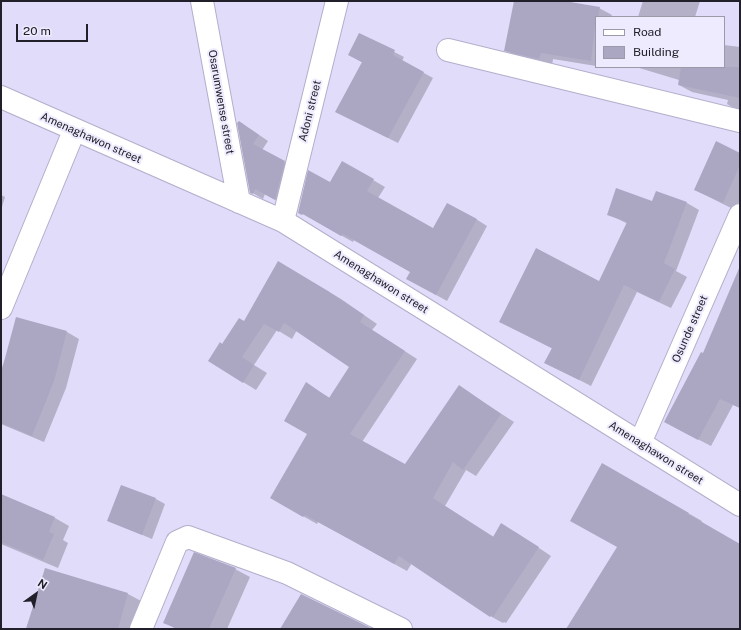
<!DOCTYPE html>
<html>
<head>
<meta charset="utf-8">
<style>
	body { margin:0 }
	#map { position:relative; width:741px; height:630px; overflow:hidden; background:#e0dcfa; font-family:"Public Sans",sans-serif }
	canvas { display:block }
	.frame { position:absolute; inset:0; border:2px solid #21202a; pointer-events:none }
	.legend { position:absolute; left:595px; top:16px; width:130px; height:52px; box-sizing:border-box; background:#edebfd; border:1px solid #9b9aa9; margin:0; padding:5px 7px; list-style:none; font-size:12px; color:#21202a }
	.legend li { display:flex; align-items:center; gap:8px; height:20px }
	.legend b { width:20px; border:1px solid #9b9aa9 }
	.north { position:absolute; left:16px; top:574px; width:40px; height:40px; -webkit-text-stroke:3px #edebfd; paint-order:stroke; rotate:33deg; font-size:11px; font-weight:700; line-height:16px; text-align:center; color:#21202a }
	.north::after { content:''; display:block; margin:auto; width:14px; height:18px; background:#21202a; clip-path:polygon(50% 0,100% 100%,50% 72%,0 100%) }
	.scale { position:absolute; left:16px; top:24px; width:72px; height:18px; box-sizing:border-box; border:2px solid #21202a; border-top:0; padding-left:5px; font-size:12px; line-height:14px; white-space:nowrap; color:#21202a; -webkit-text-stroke:3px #edebfd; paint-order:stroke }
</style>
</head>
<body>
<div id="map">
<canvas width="741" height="630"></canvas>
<div class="frame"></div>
<ul class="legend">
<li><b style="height:5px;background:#fff"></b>Road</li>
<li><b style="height:11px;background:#aba7c3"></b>Building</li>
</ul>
<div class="north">N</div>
<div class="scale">20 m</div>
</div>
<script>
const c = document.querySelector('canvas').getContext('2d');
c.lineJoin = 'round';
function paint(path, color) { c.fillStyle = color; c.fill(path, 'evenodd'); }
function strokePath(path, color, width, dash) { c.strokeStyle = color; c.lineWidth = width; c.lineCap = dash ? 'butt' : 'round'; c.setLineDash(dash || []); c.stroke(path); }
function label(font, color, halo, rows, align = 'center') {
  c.font = font + ' "Public Sans",sans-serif'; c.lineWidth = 4; c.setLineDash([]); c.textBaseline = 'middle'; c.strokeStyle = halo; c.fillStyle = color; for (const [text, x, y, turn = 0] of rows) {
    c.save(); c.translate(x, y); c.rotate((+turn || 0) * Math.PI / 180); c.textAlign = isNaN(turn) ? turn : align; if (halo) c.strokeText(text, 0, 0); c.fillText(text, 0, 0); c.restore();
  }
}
paint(new Path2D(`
	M515,1H564L599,8L612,15L611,17H596V66L553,59L552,66L517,57L505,50Z
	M643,1H700L695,17H638Z
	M359,34L404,57L402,61L433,78L398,143L346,117L363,63L349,55Z
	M724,45L740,47V112L727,104L728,100L692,92L679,85V80L636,67H724Z
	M249,128L268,141L262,150L294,168L285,205L265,194L263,199L251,192Z
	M740,154V200L735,210L695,190Z
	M342,162L385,187L378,198L434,230L476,219L487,226L447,301L418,285L411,272L354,240L353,242L299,212L331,183Z
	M1,195L5,197L1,210Z
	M653,202L687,203L699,210L676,271L687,277L671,308L637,292L591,386L546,363L553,349L512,328L600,282L628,224L608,214Z
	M279,263L341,299L377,324L372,330L417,359L362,442L405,465L460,387L514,422L476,476L466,470L445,506L494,537L515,532L551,556L506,623L504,622L503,623L490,616L412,563L407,571L318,522L317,524L271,498L308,434L307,384L330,398L351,367L297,330L292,339L277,330L254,365L267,373L256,390L243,382L223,345L244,322Z
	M740,300V408L733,405L711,446L678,429L703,355Z
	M67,332L79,339L66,388L44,442L1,424V370L6,357Z
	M602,464L702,521L701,523L740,545V629H580L618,547Z
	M1,495L55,518L69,526L63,540L68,543L58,568L1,544Z
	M156,499L165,504L152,539L109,521Z
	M235,569L250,577L227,629H176L164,622Z
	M46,570L128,594L141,601L133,629H26Z`), '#0003');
paint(new Path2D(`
	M514,1H564L600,7L598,17H596L591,61L541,53L539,59L504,51Z
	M359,33L395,50L393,55L424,72L388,138L335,112L362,62L348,55Z
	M681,67H740V98L678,85Z
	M239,121L259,135L253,144L285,161L275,200L255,189L253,194L250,193L237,123Z
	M716,141L740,153V165L723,203L694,190Z
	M342,161L374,179L367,191L433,228L447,203L477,219L436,295L406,279L410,272L343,234L341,236L303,214L302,215L298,213L308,170L330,182Z
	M616,188L652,201L656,191L687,202L664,263L675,269L659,302L624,285L579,380L544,363L552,348L499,322L536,248L599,281L627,222L607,215Z
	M278,261L328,291L364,315L360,322L405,351L350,434L405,464L459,385L501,414L463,470L453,462L433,498L493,537L501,523L539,547L493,617L491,615L490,617L399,556L394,564L353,541L305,515L303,517L270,498L307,434L284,421L306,382L329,398L349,367L284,323L279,332L264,324L242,357L254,365L243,383L208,361L220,342L222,344L239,318L244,321Z
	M740,266V408L720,399L698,440L664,422L701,352L703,353Z
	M16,317L67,331L54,381L32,436L1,423V373Z
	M602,463L689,513L688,514L740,544V629H566L617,547L570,521Z
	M121,485L156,498L142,535L107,521Z
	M1,494L55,517L49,532L54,534L43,560L1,542Z
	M194,552L236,568L209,629H178L163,623Z
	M45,568L128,593L118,629H26Z
	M301,594L373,629H280Z`), '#aba7c3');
const minor = new Path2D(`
	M202,1L239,202
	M448,50L740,121
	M1,97L283,221L740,505
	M283,221L337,1
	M1,308L74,131
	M640,443L740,215
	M141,629L177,542L188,537L287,573L401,629`);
strokePath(minor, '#b2afcb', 24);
strokePath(minor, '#fff', 22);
label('11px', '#21202a', '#edebfd', [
	["Osarumwense street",221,102,80],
	["Adoni street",310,111,-76],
	["Amenaghawon street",91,138,24],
	["Amenaghawon street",381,282,32],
	["Osunde street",690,329,-66],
	["Amenaghawon street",656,453,32]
]);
</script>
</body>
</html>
